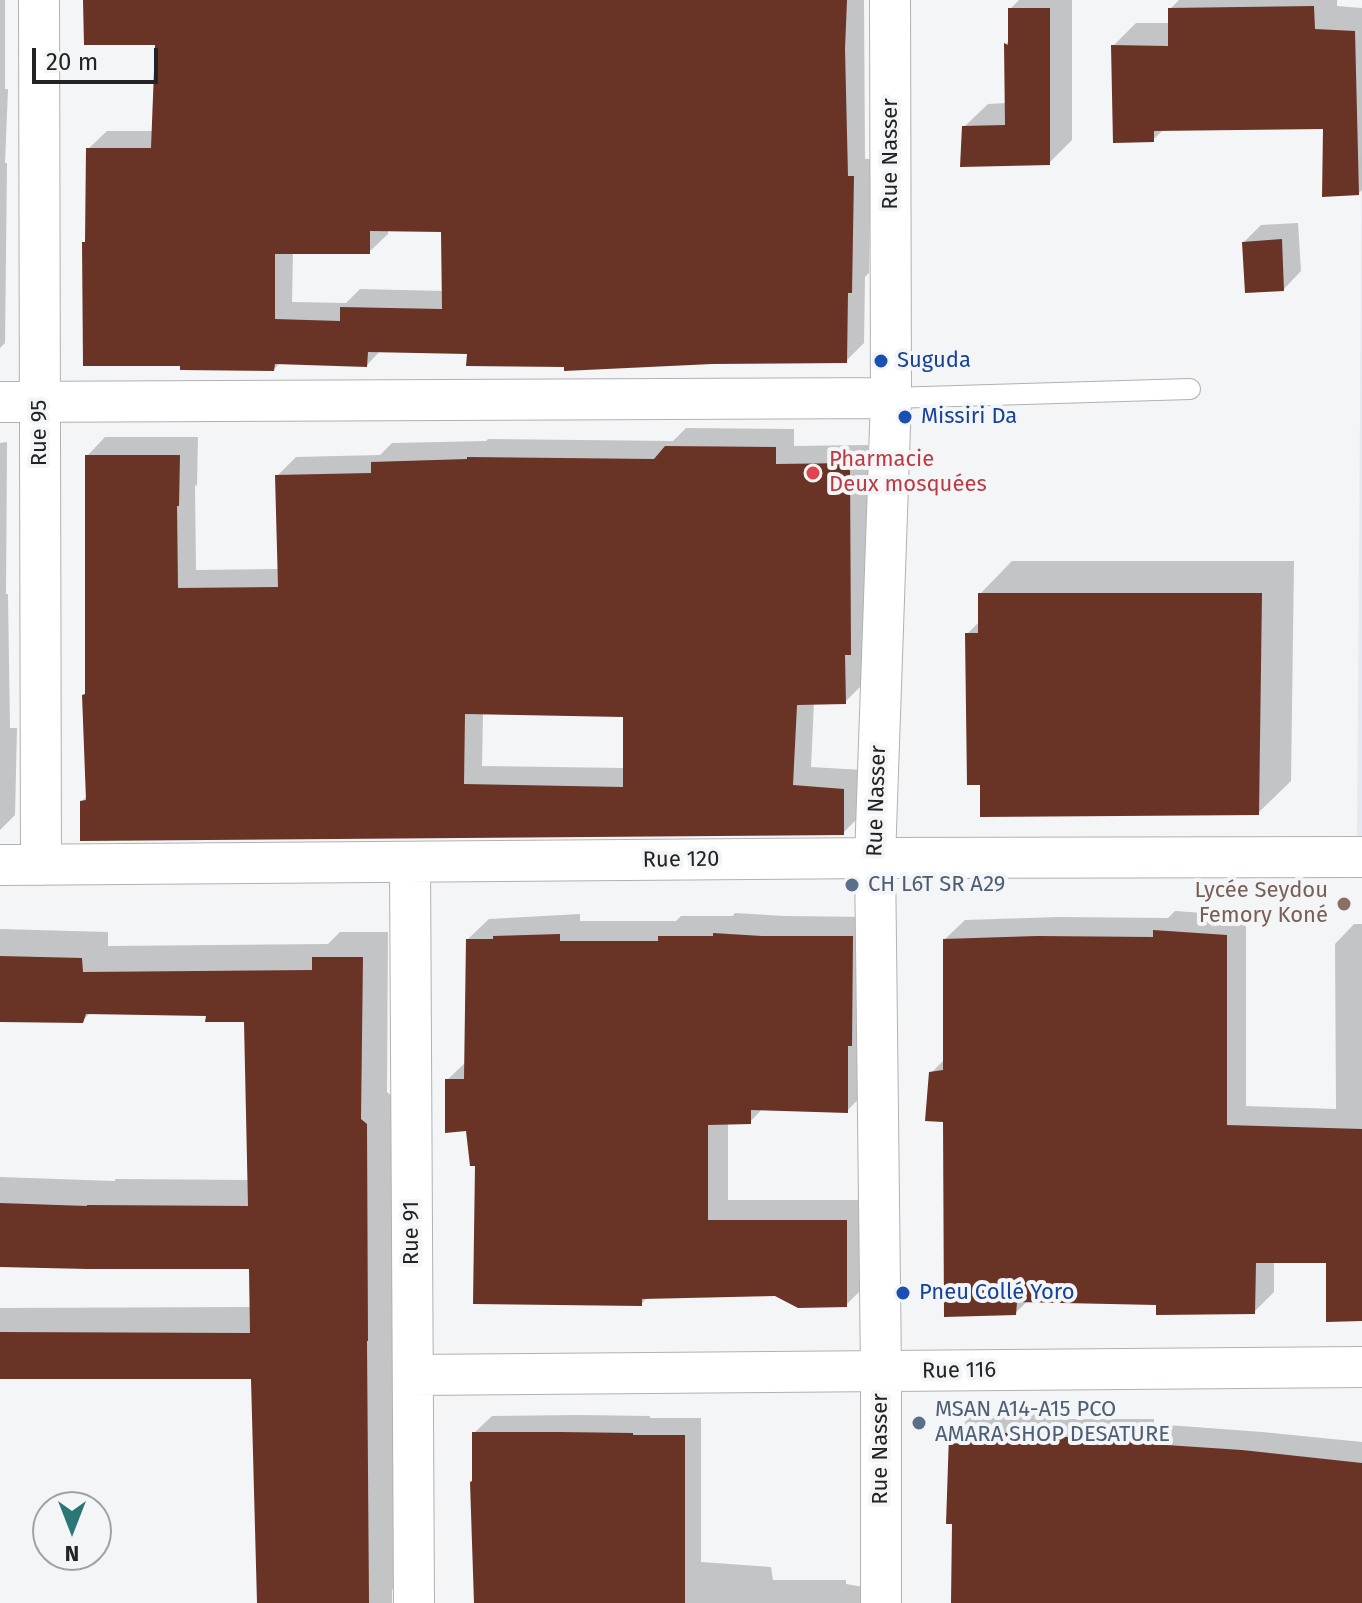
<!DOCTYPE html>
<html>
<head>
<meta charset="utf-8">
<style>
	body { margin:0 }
	#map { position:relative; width:1362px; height:1603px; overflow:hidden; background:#f3f5f7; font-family:"Fira Sans",sans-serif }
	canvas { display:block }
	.north { position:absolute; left:32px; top:1491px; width:80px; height:80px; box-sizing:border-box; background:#f3f5f7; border:2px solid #9fa1a3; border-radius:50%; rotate:180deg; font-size:22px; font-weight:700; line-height:32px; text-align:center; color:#222324 }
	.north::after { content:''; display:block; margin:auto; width:28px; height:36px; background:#2c7675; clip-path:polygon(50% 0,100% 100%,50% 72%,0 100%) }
	.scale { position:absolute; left:32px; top:48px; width:126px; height:36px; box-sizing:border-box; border:4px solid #222324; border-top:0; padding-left:10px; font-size:24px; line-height:28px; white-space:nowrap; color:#222324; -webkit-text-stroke:6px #f3f5f7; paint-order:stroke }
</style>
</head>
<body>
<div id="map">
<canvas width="1362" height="1603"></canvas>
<div class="north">N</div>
<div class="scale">20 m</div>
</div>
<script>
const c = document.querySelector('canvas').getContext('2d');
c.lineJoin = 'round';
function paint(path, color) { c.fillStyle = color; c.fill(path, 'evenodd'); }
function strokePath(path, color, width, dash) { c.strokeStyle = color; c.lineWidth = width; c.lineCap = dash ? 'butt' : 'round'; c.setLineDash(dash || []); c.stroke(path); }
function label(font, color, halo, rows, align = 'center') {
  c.font = font + ' "Fira Sans",sans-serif'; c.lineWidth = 8; c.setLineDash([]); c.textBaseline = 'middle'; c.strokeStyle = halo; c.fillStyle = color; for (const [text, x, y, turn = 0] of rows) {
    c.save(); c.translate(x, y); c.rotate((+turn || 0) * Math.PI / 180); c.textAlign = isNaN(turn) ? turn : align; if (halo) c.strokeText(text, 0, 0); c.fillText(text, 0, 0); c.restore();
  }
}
paint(new Path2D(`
	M1362,124V845H1357Z`), '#e4e9f2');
paint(new Path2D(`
	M0,0H5V89H8L5,163H7L5,343L0,348Z
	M85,0H864L865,159H871L869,273L865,277L864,343L846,361L566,365L469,352L381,350L367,365L281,362L274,369L84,243L87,240L88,149L107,131H154L157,43ZM388,229L443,230L444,291L360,289L346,303L292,302L293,252H369L388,234Z
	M1019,0H1072V140L1049,163L964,127L988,104L1007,103L1006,44L1010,40V9Z
	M1179,0H1337V6L1362,8V190L1359,193L1325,127L1164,129L1153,140L1113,46L1136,23H1170V9Z
	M1298,223L1301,271L1284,289L1244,242L1261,225Z
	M686,428L794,429V446L868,445L869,634L864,683L845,702H814L811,767L862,770V814L843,833L82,801L88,795L87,456L105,437H198L197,485L195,486L196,570L279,569L277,476L296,457L380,455L392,443L486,441L488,439L673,441ZM483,713L625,715V768L482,766Z
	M7,442L6,594H8L10,728H17L15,815L0,830V443Z
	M1012,561H1294L1291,781L1258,813L967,634L980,621V594Z
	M1175,911L1246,916V1106L1336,1109L1335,944L1354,924H1362V1319L1328,1261H1274V1292L1254,1312L1157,1303L1029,1300L1015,1313L945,1120L931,1073L945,1059V939L965,920L1058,917L1168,918Z
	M735,913L784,916L873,917L867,1090L847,1111L763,1108L750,1122H728V1200H867V1284L846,1305L776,1294L648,1297L641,1304L477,1164L468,1129L447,1080L467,1061L468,939L489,919L580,914V921H676L681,916H733Z
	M0,929L108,932V946L328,944L340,932H388L387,1092L393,1097L394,1313L392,1314L394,1587L392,1590V1603H259L253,1377H0V1308L252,1307L251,1267L0,1265V1177L114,1181L116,1179L249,1180L246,1020L208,1014L91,1012L82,1021L0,1020Z
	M1045,1414V1419H1154V1424L1262,1432L1362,1442V1603H957L951,1436L970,1417Z
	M579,1415L650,1416V1418H701V1562L771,1567L773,1580H846V1584L869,1588V1603H477L474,1433L492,1416Z`), '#0003');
paint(new Path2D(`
	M83,0H847L845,49L848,176H854L852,293H848L847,363L712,364L564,371V367L466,366L467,354L368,352L367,367L275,364L274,371L180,370V366H83L82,242H85L86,148H151L155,45H84ZM370,231L441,232L442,309L340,307V321L275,319V254H370Z
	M1314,6L1315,29L1355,31L1359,195L1322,197L1323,129L1154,131V142L1113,143L1111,45L1168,46V8Z
	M1008,8H1050V165L960,167L962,126L1005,125L1004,43L1008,45Z
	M1282,239L1284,291L1245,293L1242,242Z
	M665,446L776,447V464L850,463L851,655H845L846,704L797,705L793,785L844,789V835L80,841V801L86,800L82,695L85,694V455H180L179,506H177L178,588L278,587L275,475L371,473V462L467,459V457L654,459ZM465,714L623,717V787L464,784Z
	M978,593H1262L1259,815L980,817V785H967L965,633H978Z
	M1153,930L1227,935V1125L1362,1129V1321L1326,1322V1263H1256L1255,1314L1156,1315V1305L1017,1302L1016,1315L944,1317L943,1122L925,1121L929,1072L943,1070V939L1037,936L1153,937Z
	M713,933L762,936H853L852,1046H848V1113L751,1110V1124L708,1125V1220H847V1307L798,1308L775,1296L642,1299V1306L473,1304L475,1166H470L466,1131L445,1133V1079H464L466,939H493V936L560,934V941H658V936H713Z
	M0,956L82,958L83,972L312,970V957H363L361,1119L367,1124L368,1341H367L369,1603H257L251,1379H0V1332L250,1333L249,1269H88L0,1267V1203L87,1206V1205L248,1206L244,1022H205L206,1016L86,1014L83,1023L0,1022Z
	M472,1432H560L633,1433V1435H685V1603H474L470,1482L472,1481Z
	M1026,1432L1027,1437H1136V1443L1242,1450L1362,1463V1603H951L952,1524H946L949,1435Z`), '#693326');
const service = new Path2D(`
	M891,398L1190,389`);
const minor = new Path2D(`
	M39,0L41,865
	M0,402L891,398
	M410,863L414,1603
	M0,865L875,858L1362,857
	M413,1375L1362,1367
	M881,1603V1372L875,858L891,398L890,0`);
strokePath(service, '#b0b1b3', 22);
strokePath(minor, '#b0b1b3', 42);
strokePath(service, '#fff', 20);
strokePath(minor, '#fff', 40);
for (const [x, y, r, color] of [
	[881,361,8,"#1a4fb4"],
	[905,417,8,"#1a4fb4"],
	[813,473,8,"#e0444e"],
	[852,885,8,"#5c6f8a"],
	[1344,904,8,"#8d6e63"],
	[903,1293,8,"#1a4fb4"],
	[919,1423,8,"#5c6f8a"]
]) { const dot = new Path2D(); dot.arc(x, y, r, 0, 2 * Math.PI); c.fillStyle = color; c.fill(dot); strokePath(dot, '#f3f5f7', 3); }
label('22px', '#222324', '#f3f5f7', [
	["Rue Nasser",891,154,-90],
	["Rue 95",40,433,-90],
	["Rue Nasser",877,801,-88],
	["Rue 120",681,860,-1],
	["Rue 91",412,1233,-90],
	["Rue 116",959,1371,-1],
	["Rue Nasser",881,1449,-90]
]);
label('22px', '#164399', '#f3f5f7', [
	["Suguda",897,361],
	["Missiri Da",921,417],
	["Pneu Collé Yoro",919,1293]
], 'left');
label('22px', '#be3a42', '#f3f5f7', [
	["Pharmacie",829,460],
	["Deux mosquées",829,485]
], 'left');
label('22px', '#4e5e75', '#f3f5f7', [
	["CH L6T SR A29",868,885],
	["MSAN A14-A15 PCO",935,1410],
	["AMARA SHOP DESATURE",935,1435]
], 'left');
label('22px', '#785e54', '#f3f5f7', [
	["Lycée Seydou",1328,891],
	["Femory Koné",1328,916]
], 'right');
</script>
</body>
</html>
